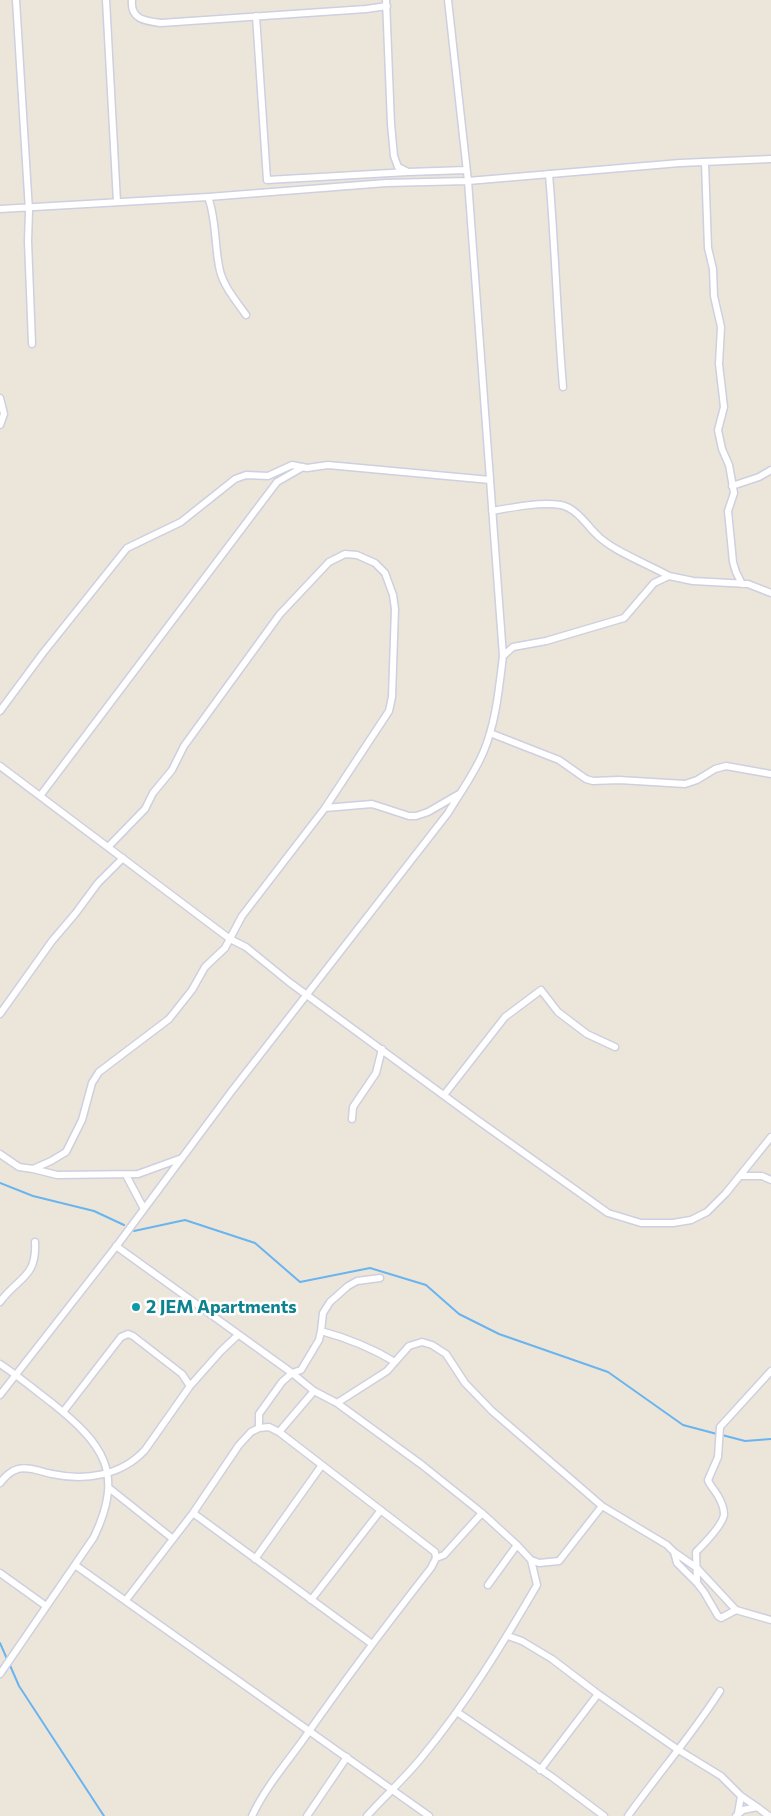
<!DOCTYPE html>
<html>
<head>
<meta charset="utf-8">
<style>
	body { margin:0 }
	canvas { display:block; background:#ebe6d9 }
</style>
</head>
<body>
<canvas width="771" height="1816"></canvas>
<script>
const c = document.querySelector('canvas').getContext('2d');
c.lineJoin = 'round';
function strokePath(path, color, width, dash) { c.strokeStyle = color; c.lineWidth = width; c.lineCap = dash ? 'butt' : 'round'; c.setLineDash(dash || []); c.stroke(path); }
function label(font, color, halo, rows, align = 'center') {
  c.font = font + ' Commissioner,sans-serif'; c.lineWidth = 5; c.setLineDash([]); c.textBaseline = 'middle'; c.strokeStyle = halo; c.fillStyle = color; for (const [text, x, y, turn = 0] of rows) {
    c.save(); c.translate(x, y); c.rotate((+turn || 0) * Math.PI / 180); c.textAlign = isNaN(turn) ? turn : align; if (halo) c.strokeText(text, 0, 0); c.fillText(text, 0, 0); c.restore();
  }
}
strokePath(new Path2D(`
	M0,1183L33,1196L94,1211L124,1225
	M134,1231L185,1220L255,1243L300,1282L370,1268L426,1285L459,1314L499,1334L608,1372L683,1425L717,1434
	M722,1435L745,1441L771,1439
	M0,1643L7,1659
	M9,1663L19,1686L104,1816`), '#6ab4ef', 2);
const minor = new Path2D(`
	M16,0L29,211L28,241L32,344
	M106,0L117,202
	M132,0C130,20 146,21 161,23L366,9L387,6
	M386,0L391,124L394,156L398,167L408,172L466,170
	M256,16L267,180L408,172
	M705,163L708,248L713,269L714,296L721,327L719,364L724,407L718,430L722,449L729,465L734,493L728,511L733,562L736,572L742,584
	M549,174C555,245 557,316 563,387
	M208,197C217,221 214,246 220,271C224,287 237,302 246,315
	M0,209L208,197L386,183L468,181L680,163L771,159
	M0,398L4,414L0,425
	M732,486L759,477L771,470
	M492,511C514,507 539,502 561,505C576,508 586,524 596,534C612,551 648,564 669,576
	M503,656L513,647L546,641L624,618L654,583L669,576L693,581L748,584L771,593
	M0,711L43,653L127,548L181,522L235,479L246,475L268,476L292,465L307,468L328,465L490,480
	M490,733L559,760L586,779L593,781L619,780L685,784L697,780L715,769L726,766L771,774
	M0,766L230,939L246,947L289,982L476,1119L608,1213L641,1223H673L691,1220L707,1212L726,1193L771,1137
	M40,796L277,482L303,467
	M325,808L372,804L409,816H416L428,812L459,794
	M0,1014L52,941L75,914L98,883L123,858
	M444,1095L505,1017L541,990L558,1012L587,1034L615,1047
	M352,1119L353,1107L376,1073L382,1049
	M0,1154L19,1167L33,1169L57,1175L138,1174L182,1158
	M33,1169L51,1161L66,1152L82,1120L92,1083L99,1072L169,1019L192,990L205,967L225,948L242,916L325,808L389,711L392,697L395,609L393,595L385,573L375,563L357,555L345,554L329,562L280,614L184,746L172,770L153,793L145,809L108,847
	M126,1175L144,1209
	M740,1176H762L771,1180
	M116,1246L292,1373L282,1382L259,1414V1428
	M0,1302C18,1277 37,1278 35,1242
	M321,1331C347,1338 372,1348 395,1362
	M0,1364C18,1376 35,1390 52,1403C103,1444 125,1472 94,1537L0,1674
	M771,1371L720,1427L718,1457L708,1480C710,1486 715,1490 718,1496C721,1501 724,1509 724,1515C722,1526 704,1544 696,1552L697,1583L704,1592L718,1616L721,1618L736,1610L771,1620
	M0,1395L118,1244L231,1092L448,813C460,793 474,774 483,753C496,723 499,688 503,656L468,181L448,0
	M337,1403L387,1371L409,1346L422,1342L432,1345L446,1354L465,1383L492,1411L602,1506L667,1545L674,1552L677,1563L697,1583
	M63,1412L121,1337L128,1334L133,1336L182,1374L190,1386
	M279,1432L314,1391
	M0,1483C5,1477 10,1471 18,1469C28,1466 42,1472 52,1474C85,1481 121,1476 145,1450L190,1386L221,1351L238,1335
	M109,1488L173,1539
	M193,1513L372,1644
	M674,1552L697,1568L736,1610
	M436,1558L444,1555L482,1513
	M255,1559L322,1465
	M531,1560L539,1563L559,1561L602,1506
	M75,1565L429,1816
	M0,1573L46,1606
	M488,1585L517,1545
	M126,1600L193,1513L239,1445L251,1432L259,1428L269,1427L279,1432L435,1552L436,1558L431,1568C387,1624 344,1681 303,1740C285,1765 265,1788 252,1816
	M311,1600L381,1510
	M508,1636L522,1641L552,1659L598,1694L677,1749L721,1776L741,1796L757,1807
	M457,1712L552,1777L604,1816
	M540,1770L598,1694
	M738,1813L741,1796
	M307,1816L347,1757
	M367,1816C385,1796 405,1778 422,1757C466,1704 502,1645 537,1585L531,1560L517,1545L482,1513L422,1465L337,1403L314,1391L292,1373L301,1370L319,1340L321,1331L323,1313L330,1302L348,1286L357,1281L380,1278
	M628,1816C658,1774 692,1735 720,1691
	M736,1816L743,1810L757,1807L769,1816`);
strokePath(minor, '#cecfe1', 9);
strokePath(minor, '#fff', 6);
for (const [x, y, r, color] of [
	[136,1307,5,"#0f9aa8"]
]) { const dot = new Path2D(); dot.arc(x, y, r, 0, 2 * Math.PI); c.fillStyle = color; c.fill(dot); strokePath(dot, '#fff', 2); }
label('bold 18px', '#0d838f', '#fff', [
	["2 JEM Apartments",146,1307]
], 'left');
</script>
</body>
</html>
